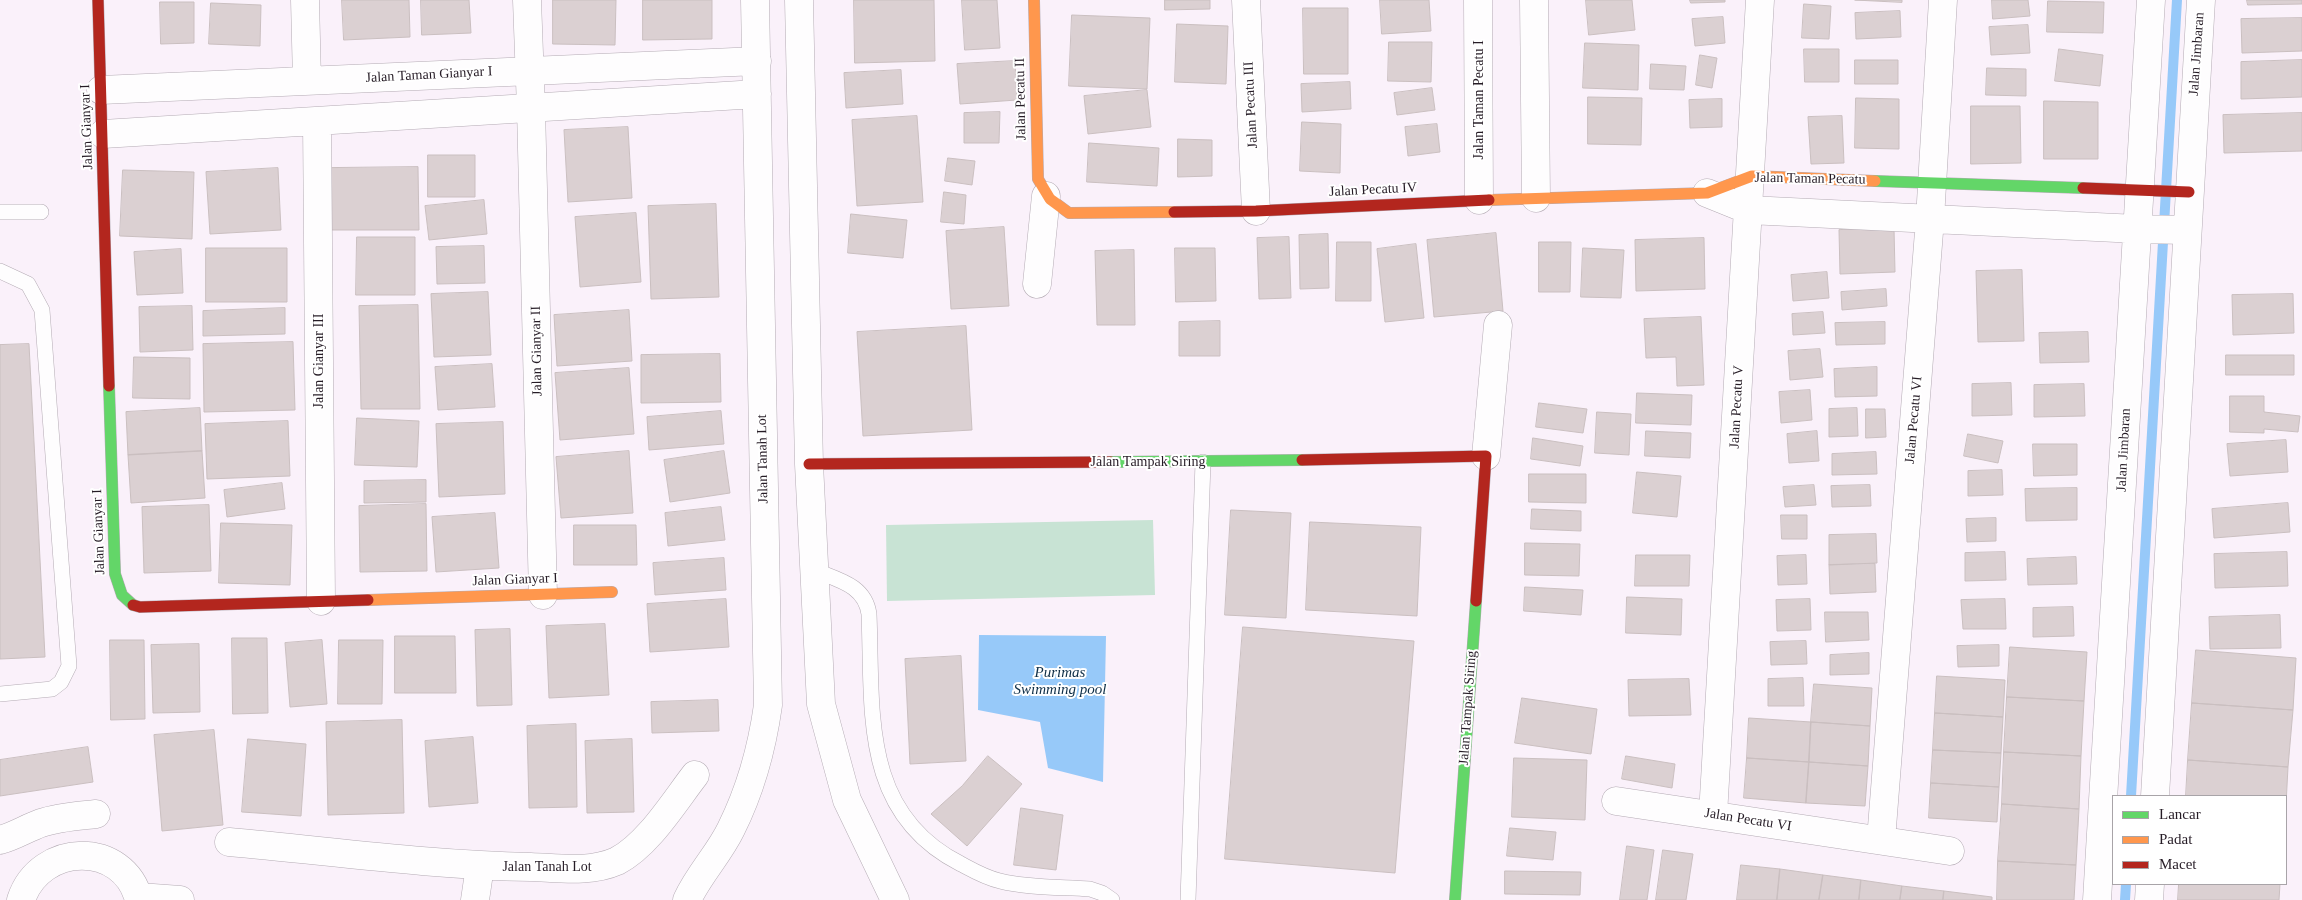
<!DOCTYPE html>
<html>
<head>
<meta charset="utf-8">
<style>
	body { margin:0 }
	#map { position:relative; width:2302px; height:900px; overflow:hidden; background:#faf1fa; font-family:Georgia,serif }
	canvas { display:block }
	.legend { position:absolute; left:2112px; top:795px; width:175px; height:90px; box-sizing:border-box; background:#fff; border:1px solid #a8a4a8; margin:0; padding:6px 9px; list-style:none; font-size:15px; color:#261c26 }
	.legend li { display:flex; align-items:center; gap:10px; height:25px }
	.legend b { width:25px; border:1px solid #a8a4a8 }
</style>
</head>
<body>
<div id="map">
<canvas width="2302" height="900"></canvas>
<ul class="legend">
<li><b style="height:6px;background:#63d668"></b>Lancar</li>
<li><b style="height:6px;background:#ff974d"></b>Padat</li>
<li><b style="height:6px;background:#b3261e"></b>Macet</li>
</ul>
</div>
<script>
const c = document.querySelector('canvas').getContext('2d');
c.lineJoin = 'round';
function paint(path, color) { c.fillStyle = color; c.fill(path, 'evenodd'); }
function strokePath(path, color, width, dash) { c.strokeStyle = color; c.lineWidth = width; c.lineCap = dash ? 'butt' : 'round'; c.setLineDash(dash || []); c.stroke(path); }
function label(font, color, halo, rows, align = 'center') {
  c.font = font + ' Georgia,serif'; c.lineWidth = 4; c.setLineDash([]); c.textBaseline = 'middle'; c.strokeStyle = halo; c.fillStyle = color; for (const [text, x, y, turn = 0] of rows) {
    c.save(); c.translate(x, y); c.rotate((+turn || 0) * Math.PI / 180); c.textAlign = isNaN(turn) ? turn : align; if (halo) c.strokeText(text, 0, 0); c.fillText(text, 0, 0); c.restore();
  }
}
paint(new Path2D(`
	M1153,520L1155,595L887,601L886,525Z`), '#c8e3d4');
paint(new Path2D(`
	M979,635L1106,636L1103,782L1048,768L1040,722L978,710Z`), '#97c9f9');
strokePath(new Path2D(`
	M2131,796L2177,0
	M2125,900L2126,884`), '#97c9f9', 10);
const building = new Path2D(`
	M342,0H409L410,37L344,40Z
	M421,0H469L471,33L422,35Z
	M553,0H616L615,45L553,44Z
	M643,0H712V39L643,40Z
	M854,0H934L935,61L855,63Z
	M962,0H997L1000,48L965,50Z
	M1165,0H1210V9L1165,10Z
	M1380,0H1429L1431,31L1382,34Z
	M1586,0H1632L1635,30L1589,35Z
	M1690,0H1725V2L1691,3Z
	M1855,0H1902V2Z
	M1992,0H2028L2030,16L1993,19Z
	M2247,0H2302V4L2248,5Z
	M2048,1L2104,2L2103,33L2047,32Z
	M160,2H194V43L161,44Z
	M211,3L261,5L260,46L209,44Z
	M1804,4L1831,6L1829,39L1802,38Z
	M1303,8H1348V74H1304Z
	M1900,11L1901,37L1856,39L1855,13Z
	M1072,15L1150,18L1147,89L1069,86Z
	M1723,17L1725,43L1695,46L1692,19Z
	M2302,18V51L2242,53L2241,19Z
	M1177,24L1228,26L1226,84L1175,82Z
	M2028,25L2030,53L1991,55L1989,27Z
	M1389,42H1432L1431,82L1388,81Z
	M1585,43L1639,45L1638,90L1583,88Z
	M1804,49H1839V82H1805Z
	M2059,49L2103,55L2100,86L2055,81Z
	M1700,55L1717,58L1712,88L1696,85Z
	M1855,60H1898V84H1855Z
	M2302,60V97L2241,99V62Z
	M1015,61L1017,100L960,104L957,64Z
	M1651,64L1686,66L1684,90L1650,89Z
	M1987,68L2026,69V96L1986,95Z
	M901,70L903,104L846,108L844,73Z
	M1350,82L1351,109L1302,112L1301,84Z
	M1432,88L1435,110L1397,115L1394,93Z
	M1147,90L1151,127L1088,134L1084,96Z
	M1588,97L1642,98L1641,145L1588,144Z
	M1856,98L1899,99V149L1855,148Z
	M1722,99V127L1690,128L1689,100Z
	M2044,101L2098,102V159H2044Z
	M1971,106H2020L2021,163L1971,164Z
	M1000,112L999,143H964V113Z
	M2302,113V151L2224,153L2223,115Z
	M917,116L923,202L857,206L852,120Z
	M1842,116L1844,163L1811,164L1808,117Z
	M1302,122L1341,124L1340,173L1300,171Z
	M1437,124L1440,152L1408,156L1405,127Z
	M628,127L632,198L568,202L564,130Z
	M1178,139L1212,140V176L1178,177Z
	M1089,143L1159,148L1157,186L1087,182Z
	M428,155H475V197H428Z
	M948,158L975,161L972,185L945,181Z
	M418,167L419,230H331L330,168Z
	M278,168L281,230L210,234L206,172Z
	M123,170L194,172L192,239L120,236Z
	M944,192L966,195L964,224L941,222Z
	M484,200L487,234L429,240L425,206Z
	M716,204L719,297L651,299L648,206Z
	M636,213L641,282L580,287L575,217Z
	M851,214L907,220L903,258L848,253Z
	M1004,227L1009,306L951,309L946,231Z
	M1894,228L1895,272L1840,274L1839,230Z
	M1496,233L1503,311L1434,317L1427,240Z
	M1328,234L1329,288L1300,289L1299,235Z
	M357,237H415V295H356Z
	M1289,237L1291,298L1259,299L1257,238Z
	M1704,238L1705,289L1636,291L1635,240Z
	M1337,242H1371V301H1336Z
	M1539,242H1571L1570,292H1539Z
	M1416,244L1424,318L1385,322L1377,249Z
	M484,246L485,283L437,284L436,247Z
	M206,248H287V302H206Z
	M1175,248H1215L1216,301L1176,302Z
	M1583,248L1624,250L1621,298L1581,297Z
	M181,249L183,293L137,295L134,252Z
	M1134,250L1135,325H1097L1095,251Z
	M2022,270L2024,341L1978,342L1976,271Z
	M1827,272L1829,298L1793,301L1791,275Z
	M1886,289L1887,306L1842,310L1841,292Z
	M488,292L491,355L434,357L431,294Z
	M2293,294L2294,333L2233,335L2232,295Z
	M418,305L420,409H361L359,306Z
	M192,306L193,350L140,352L139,307Z
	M285,308V334L203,336V311Z
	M629,310L632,361L557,366L554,315Z
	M1823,312L1825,333L1793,335L1792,314Z
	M1701,317L1704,385L1677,386L1676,357L1646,358L1644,319Z
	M1220,321V356H1179V322Z
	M1885,322V344L1836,345L1835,323Z
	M966,326L972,430L863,436L857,332Z
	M2088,332L2089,362L2040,363L2039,333Z
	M293,342L295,410L204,412L203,344Z
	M29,344L45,657L0,659V345Z
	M1820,349L1823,377L1790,380L1788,351Z
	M720,354L721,402L641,403V355Z
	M2226,355H2294V375H2226Z
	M134,357L190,358V399L133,398Z
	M492,364L495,407L438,410L435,367Z
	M1877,367V396L1835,397L1834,369Z
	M629,368L634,434L560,440L555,373Z
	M2011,383L2012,415L1972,416V384Z
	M2084,384L2085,416L2034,417V385Z
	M1810,390L1812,420L1781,423L1779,392Z
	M1637,393L1692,395L1691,425L1636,423Z
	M2230,396H2264V412L2300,416L2298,432L2264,429V433L2230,432Z
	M1539,403L1587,409L1583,433L1536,427Z
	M200,408L202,451L128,455L126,412Z
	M1857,408L1858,436L1829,437V409Z
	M1866,409H1885L1886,437L1866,438Z
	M721,411L724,444L649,450L647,417Z
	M1597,412L1631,414L1629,455L1595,453Z
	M357,418L419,421L417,467L355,465Z
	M288,421L290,476L207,479L205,424Z
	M503,422L505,494L439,497L436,424Z
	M1646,431L1691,433L1690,458L1645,456Z
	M1817,431L1819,461L1789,463L1787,434Z
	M1968,434L2003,441L1998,463L1964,456Z
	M1533,438L1583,446L1580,466L1531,459Z
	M2286,440L2288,472L2230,476L2227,444Z
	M2033,444H2077V475L2034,476Z
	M202,451L205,498L131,503L128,455Z
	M629,451L633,513L561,518L556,457Z
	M724,451L730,493L670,502L664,460Z
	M1876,452L1877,474L1832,475V454Z
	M2002,470L2003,495L1968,496V471Z
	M1637,472L1681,476L1677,517L1633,513Z
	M1529,474H1586V503L1529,502Z
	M426,480V502L364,503V481Z
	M282,483L285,509L227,517L224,490Z
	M1814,485L1816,505L1785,507L1783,487Z
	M1870,485L1871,506L1832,507L1831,486Z
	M2077,488V520L2026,521L2025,489Z
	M2288,503L2290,532L2214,538L2212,509Z
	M426,504L427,571L360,572L359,506Z
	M209,505L211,571L144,573L142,507Z
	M721,507L725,540L668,546L665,513Z
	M1532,509L1581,511V531L1531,529Z
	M1231,510L1291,513L1286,618L1225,615Z
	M495,513L499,568L436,572L432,517Z
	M1781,515H1807V539H1782Z
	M1996,518V541L1967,542L1966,519Z
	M1310,522L1421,527L1417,616L1306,610Z
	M221,523L292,525L290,585L219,583Z
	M574,525H636L637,565H574Z
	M1876,534L1877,563L1829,565V535Z
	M1525,543L1580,544L1579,576L1525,575Z
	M2005,552L2006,580L1965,581V553Z
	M2287,552L2288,586L2215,588L2214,554Z
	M1636,555H1690L1689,586H1635Z
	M1806,555L1807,584L1778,585L1777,556Z
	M2076,557L2077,584L2028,585L2027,559Z
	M724,558L726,590L655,595L653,563Z
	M1875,564L1876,592L1830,594L1829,565Z
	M1525,587L1583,590L1581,615L1524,611Z
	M1627,597L1682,599L1681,635L1626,633Z
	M726,599L729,647L650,652L647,604Z
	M1810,599L1811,630L1777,631L1776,600Z
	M2005,599L2006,629H1963L1961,600Z
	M2073,607L2074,636L2033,637V608Z
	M1825,612H1868L1869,640L1826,642Z
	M2280,615L2281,648L2210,649L2209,617Z
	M605,624L609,695L549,698L546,626Z
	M1243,627L1414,641L1395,873L1225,859Z
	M510,629L512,705L477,706L475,630Z
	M395,636H455L456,693H395Z
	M232,638H267L268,713L233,714Z
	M110,640H144L145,719L111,720Z
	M322,640L327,704L290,707L285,643Z
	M339,640H383L382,704H338Z
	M1806,641L1807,664L1771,665L1770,642Z
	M199,644L200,712L153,713L151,645Z
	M1999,645V666L1958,667L1957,646Z
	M2010,647L2087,652L2084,701L2007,697Z
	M2196,650L2296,658L2293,710L2192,703Z
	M1869,653V674L1830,675V655Z
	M961,656L966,761L910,764L905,659Z
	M1937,676L2005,680L2003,717L1935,713Z
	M1803,678L1804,706H1768V679Z
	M1689,679L1691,715L1629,716L1628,680Z
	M1814,684L1872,688L1870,726L1811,722Z
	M2007,697L2084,701L2081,756L2004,752Z
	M1522,698L1597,709L1591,754L1515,743Z
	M718,700L719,731L652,733L651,702Z
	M2192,703L2293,710L2288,767L2188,760Z
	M1935,713L2003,717L2001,753L1933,750Z
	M1749,718L1811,722L1809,762L1747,758Z
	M402,720L404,813L328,815L326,722Z
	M1811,722L1870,726L1868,766L1809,762Z
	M576,724L577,807L529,808L527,726Z
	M214,730L223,825L162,831L154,735Z
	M473,737L478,803L429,807L425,741Z
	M248,739L306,744L301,816L242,812Z
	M632,739L634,812L587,813L585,741Z
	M88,747L93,782L0,796V760Z
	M1933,750L2001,753L1999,787L1931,783Z
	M2004,752L2081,756L2079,809L2002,804Z
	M988,756L1022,784L967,846L931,814L962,786Z
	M1626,756L1675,764L1672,788L1622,779Z
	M1514,758L1587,760L1585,820L1512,817Z
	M1747,758L1809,762L1806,803L1744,798Z
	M2188,760L2288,767L2286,805V796H2186Z
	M1809,762L1868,766L1865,806L1806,803Z
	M1931,783L1999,787L1997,822L1929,818Z
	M2002,804L2079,809L2076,865L1998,861Z
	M1021,808L1063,815L1056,870L1014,865Z
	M1510,828L1556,832L1553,860L1507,856Z
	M1627,846L1654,850L1647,900H1620Z
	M1663,850L1693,854L1686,900H1656Z
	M1998,861L2076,865L2074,900H1997Z
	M1741,865L1780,869L1777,900H1737Z
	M1780,869L1823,875L1819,900H1777Z
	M1505,871L1581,872L1580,895L1505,894Z
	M1823,875L1861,880L1859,900H1819Z
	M1861,880L1902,886L1900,900H1859Z
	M2179,884H2280L2279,900H2178Z
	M1902,886L1944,891L1943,900H1900Z
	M1944,891L1992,897V900H1943Z`);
paint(building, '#dbd0d2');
strokePath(building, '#cabfc0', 1);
const lane = new Path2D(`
	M0,212H41
	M0,271L28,284L42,310L69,666L61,682L52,689L0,694
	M814,570C838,580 865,585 869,614C873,711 860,813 961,864C974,871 986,878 1000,881C1028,888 1061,887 1090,889L1102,893L1112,900
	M1188,900L1203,462`);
const street = new Path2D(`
	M305,0L307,81
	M527,0L531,108L543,595
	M799,0L809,464L821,704L847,800L895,900
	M1246,0L1256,211
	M1478,0L1479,200
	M1534,0L1536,198
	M101,90L757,61
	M317,121L321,601
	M103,134L757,94
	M1707,193L1749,210L2137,229L2186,230
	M1037,284L1046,196
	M1486,456L1498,325
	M2155,796L2201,0
	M1616,801L1950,851
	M1713,815L1760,0
	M0,840C15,836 27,828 41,823C59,817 78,816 96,814
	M1881,840L1930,219L1943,0
	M229,842C330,851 430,865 531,867C559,868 590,873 617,861C648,845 674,802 695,775
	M139,897L180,900
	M21,900C40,842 124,840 139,900
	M475,900L480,866
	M687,900C699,874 719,854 731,829C751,789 762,748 768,705L755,0
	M2097,900L2151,0
	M2149,900L2150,884`);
const fast = new Path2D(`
	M1875,181L2083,188
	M109,386L115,574L122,595L133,605
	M1111,462L1302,460
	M1455,900L1476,601`);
const slow = new Path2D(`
	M1034,0L1038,179L1050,199L1069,213L1174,212
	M1489,200L1707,193L1752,176L1875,181
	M368,600L612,592`);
const jam = new Path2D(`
	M98,0L109,386
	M2083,188L2189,192
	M1174,212L1256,211L1489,200
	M1302,460L1486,456L1476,601
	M809,464L1111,462
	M133,605L140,607L368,600`);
strokePath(lane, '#b4abb4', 16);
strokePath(street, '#b4abb4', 29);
strokePath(fast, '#b4abb4', 12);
strokePath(slow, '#b4abb4', 12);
strokePath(jam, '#b4abb4', 12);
strokePath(lane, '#fefdfe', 15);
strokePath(street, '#fefdfe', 28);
strokePath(fast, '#63d668', 11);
strokePath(slow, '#ff974d', 11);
strokePath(jam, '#b3261e', 11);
label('14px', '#261c26', '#fff', [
	["Jalan Jimbaran",2197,54,-86],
	["Jalan Taman Gianyar I",429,75,-3],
	["Jalan Pecatu II",1021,99,-91],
	["Jalan Taman Pecatu I",1479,100,-90],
	["Jalan Pecatu III",1251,105,-93],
	["Jalan Gianyar I",87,127,-92],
	["Jalan Taman Pecatu",1810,179,1],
	["Jalan Pecatu IV",1373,190,-3],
	["Jalan Gianyar II",537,351,-91],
	["Jalan Gianyar III",319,361,-90],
	["Jalan Pecatu V",1737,407,-87],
	["Jalan Pecatu VI",1914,420,-85],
	["Jalan Jimbaran",2124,450,-87],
	["Jalan Tanah Lot",763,459,-91],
	["Jalan Tampak Siring",1148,462],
	["Jalan Gianyar I",99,532,-92],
	["Jalan Gianyar I",515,580,-2],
	["Jalan Tampak Siring",1468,708,-86],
	["Jalan Pecatu VI",1748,820,9],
	["Jalan Tanah Lot",547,867]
]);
label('italic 15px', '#0e2e47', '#fff', [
	["Purimas",1060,673],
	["Swimming pool",1060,690]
]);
</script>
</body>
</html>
